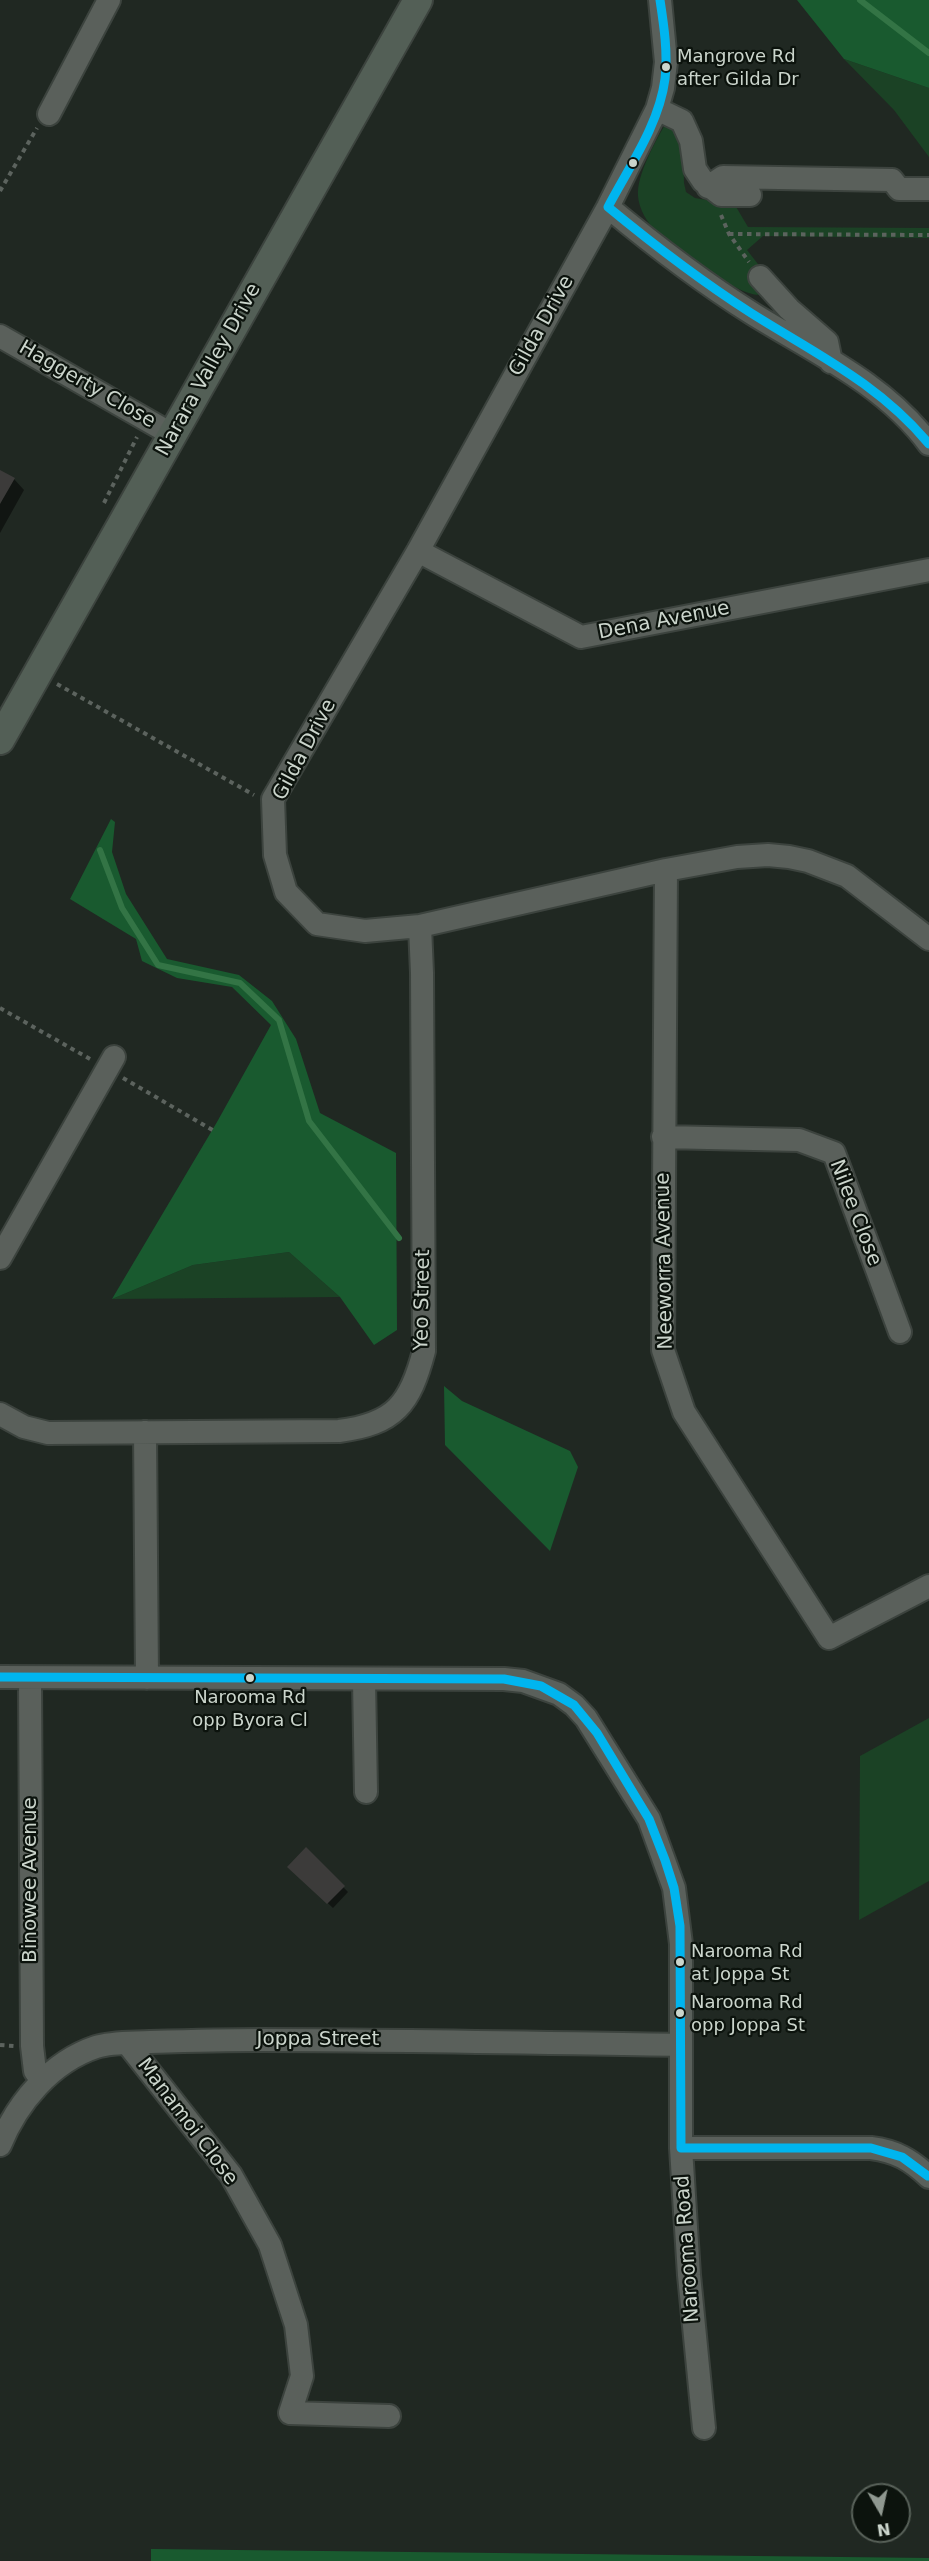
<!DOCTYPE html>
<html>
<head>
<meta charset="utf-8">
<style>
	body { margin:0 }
	#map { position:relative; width:929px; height:2561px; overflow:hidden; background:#202822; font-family:"DejaVu Sans",sans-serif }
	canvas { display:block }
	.north { position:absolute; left:851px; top:2483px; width:60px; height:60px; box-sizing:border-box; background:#0c130d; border:2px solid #586159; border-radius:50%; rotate:171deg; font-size:16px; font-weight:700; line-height:24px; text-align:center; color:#cbd5cc }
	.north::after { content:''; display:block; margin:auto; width:21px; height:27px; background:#8f9890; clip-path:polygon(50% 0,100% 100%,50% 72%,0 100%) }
</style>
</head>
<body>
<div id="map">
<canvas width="929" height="2561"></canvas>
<div class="north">N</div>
</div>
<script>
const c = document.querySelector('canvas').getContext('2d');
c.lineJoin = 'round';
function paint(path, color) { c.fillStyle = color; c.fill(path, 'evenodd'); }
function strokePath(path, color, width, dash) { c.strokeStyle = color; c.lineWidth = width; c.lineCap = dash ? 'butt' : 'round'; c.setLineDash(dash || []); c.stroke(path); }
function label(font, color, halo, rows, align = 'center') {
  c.font = font + ' "DejaVu Sans",sans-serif'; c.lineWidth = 4.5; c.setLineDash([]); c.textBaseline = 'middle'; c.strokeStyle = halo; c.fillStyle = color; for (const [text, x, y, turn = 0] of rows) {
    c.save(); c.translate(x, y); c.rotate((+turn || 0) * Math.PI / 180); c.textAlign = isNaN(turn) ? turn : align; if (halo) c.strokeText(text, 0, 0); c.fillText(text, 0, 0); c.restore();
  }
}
paint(new Path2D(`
	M844,59L929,88V157L894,110Z
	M670,121L683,146L684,183L686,192L695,198L735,205L748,227L929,228V238L763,236L747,250L765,273L750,278V283L758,291L759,295C737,295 674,249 657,232C647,223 639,209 638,196C636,176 656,140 666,123Z
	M289,1252L340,1297L112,1299L193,1265Z
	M929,1718V1881L859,1920L860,1756Z`), '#1b4225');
paint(new Path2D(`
	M797,0H929V88L844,59Z
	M111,819L115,822L112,852L126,894L167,959L239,975L272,1001L296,1039L320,1113L396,1153L397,1330L374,1345L340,1297L289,1252L193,1265L112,1299L217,1122L271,1025L232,987L177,978L142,961L136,939L70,899Z
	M444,1386L462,1401L570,1451L578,1467L550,1551L445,1445Z
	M151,2549L929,2558V2561H151Z`), '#195a2f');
paint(new Path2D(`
	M0,471L14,479L24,490L0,533Z
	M306,1849L348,1892L333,1908L289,1867Z`), '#0007');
strokePath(new Path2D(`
	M860,0L929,53
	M100,850L122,908L158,965L240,983L279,1020L309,1121L399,1238`), '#337445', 6);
paint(new Path2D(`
	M0,470L15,478L0,504Z
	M306,1847L345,1886L327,1904L287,1867Z`), '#3c3b3a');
const minor = new Path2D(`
	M660,0L666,62L663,88L657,109L608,207L418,551L273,799L275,855L286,892L317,924L365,931L420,926L666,870L737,857L768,855L789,857L808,861L847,876L929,939
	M657,109L682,121L691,141L695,169L703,181L721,195H750
	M49,114L109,0
	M708,187L723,177L892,180L899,189H929
	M608,207C655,246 702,282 753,314C814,352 885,384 929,444
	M760,277L789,309L827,342L831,362
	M0,336L173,435
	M418,551L581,637L929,570
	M666,870L663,1350L684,1412L829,1638L929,1586
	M663,1137L799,1140L834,1153L900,1332
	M0,1258L114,1057
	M0,1414L24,1427L48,1433L339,1431C395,1424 410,1404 424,1351L422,973L420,926
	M145,1432L147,1678
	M0,1677L504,1679L523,1681L559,1694L574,1705L586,1718L649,1819L674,1888L681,1944V2148L689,2275L704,2428
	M30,1678L32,2046L35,2071L42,2081
	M364,1680L366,1792
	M127,2043L231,2175L270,2245L296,2325L302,2376L290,2413L389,2416
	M0,2145C17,2103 51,2062 96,2047C112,2042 132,2043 150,2042C186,2041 222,2040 259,2040C400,2040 540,2043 681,2045
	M681,2148H871C896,2151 911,2160 929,2177`);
const major = new Path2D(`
	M0,740L418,0`);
strokePath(minor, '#3c433e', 26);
strokePath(major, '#3c433e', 32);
strokePath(new Path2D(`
	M0,191L37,128
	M721,215L729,234L749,262
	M729,234L929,235
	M104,503L137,437
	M57,684L254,795
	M0,1008L90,1059
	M123,1078L216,1132
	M0,2045L14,2046`), '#5c635e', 4, [4.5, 4.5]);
strokePath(minor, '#5a605b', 22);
strokePath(major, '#535f56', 28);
strokePath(new Path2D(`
	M608,207C654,245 701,281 751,313C816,354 878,383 929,444
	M608,207C629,167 659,125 665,79C668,53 664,26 660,0
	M0,1677L504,1679L541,1686L574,1705L597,1733L649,1819L665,1860L674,1888L680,1926L681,2148
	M681,2148H871L902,2157L928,2176`), '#00b5ef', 9);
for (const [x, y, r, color] of [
	[666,67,5,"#cbd5cc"],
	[633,163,5,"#cbd5cc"],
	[250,1678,5,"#cbd5cc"],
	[680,1962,5,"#cbd5cc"],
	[680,2013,5,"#cbd5cc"]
]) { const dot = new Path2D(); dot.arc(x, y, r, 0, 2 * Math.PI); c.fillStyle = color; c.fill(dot); strokePath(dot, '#0c130d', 2); }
label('18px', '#cbd5cc', '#0c130d', [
	["Mangrove Rd",677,57],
	["after Gilda Dr",677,80],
	["Narooma Rd",250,1698,"center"],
	["opp Byora Cl",250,1721,"center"],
	["Narooma Rd",691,1952],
	["at Joppa St",691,1975],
	["Narooma Rd",691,2003],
	["opp Joppa St",691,2026]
], 'left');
label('20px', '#cbd5cc', '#0c130d', [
	["Gilda Drive",542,326,-61],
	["Narara Valley Drive",209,370,-61],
	["Haggerty Close",87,385,30],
	["Dena Avenue",664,621,-11],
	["Gilda Drive",305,750,-62],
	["Nilee Close",855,1213,69],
	["Neeworra Avenue",665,1261,-91],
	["Yeo Street",423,1300,-89],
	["Binowee Avenue",31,1880,-90],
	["Joppa Street",318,2040],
	["Manamoi Close",187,2122,53],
	["Narooma Road",688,2249,-94]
]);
</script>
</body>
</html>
